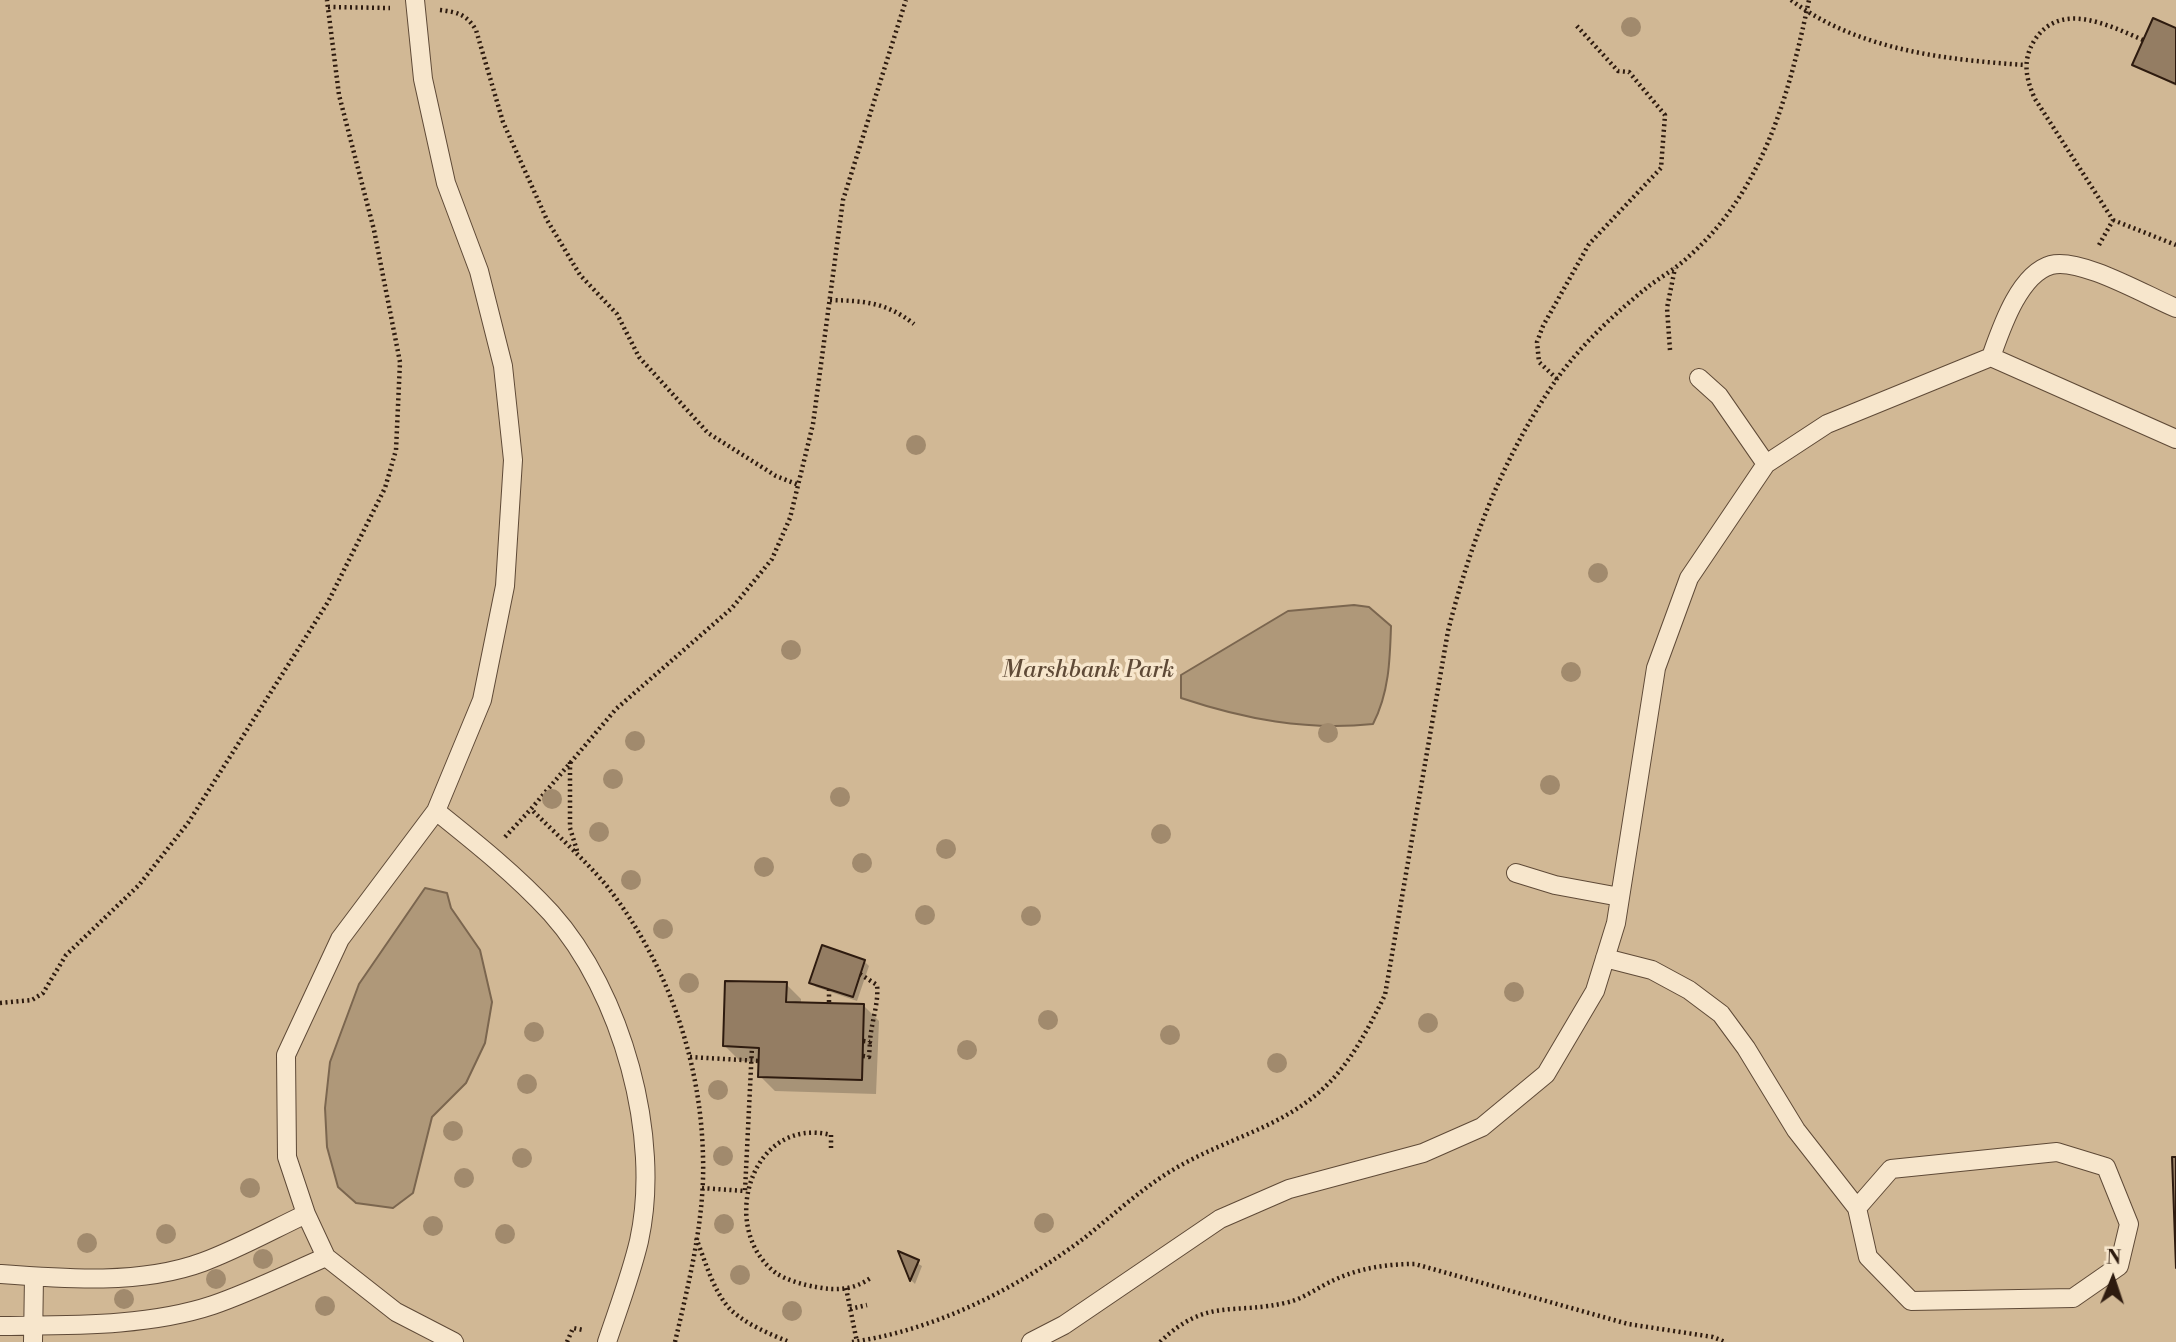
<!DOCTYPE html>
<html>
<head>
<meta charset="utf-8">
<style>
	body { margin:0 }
	#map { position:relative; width:2176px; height:1342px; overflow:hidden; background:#f2d8b0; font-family:"Libre Bodoni",serif }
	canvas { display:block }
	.north { position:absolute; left:2078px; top:1244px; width:70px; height:70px; -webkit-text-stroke:5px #f7e6cc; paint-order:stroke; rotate:2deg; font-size:19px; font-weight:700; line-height:28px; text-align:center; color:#2e1b0f }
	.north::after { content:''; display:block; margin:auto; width:24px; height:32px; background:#2e1b0f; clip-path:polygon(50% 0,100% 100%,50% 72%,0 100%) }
</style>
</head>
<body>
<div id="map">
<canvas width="2176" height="1342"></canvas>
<div class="north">N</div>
</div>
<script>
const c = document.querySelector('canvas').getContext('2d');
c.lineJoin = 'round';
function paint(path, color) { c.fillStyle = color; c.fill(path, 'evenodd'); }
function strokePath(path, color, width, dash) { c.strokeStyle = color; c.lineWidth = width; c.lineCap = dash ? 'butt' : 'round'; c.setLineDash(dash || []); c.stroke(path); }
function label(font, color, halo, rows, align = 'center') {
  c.font = font + ' "Libre Bodoni",serif'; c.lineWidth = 7; c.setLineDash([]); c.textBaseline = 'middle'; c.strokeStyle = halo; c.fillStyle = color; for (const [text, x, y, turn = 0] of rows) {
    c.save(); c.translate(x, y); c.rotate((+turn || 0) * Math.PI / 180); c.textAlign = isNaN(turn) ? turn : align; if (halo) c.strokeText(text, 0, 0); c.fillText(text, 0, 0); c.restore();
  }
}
paint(new Path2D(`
	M0,0H2176V1342H0Z`), '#d1b895');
const water = new Path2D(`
	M1354,605L1369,607L1391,626C1390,660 1389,693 1373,724C1306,731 1244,719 1181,698V675L1288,611Z
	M425,888L447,893L451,908L480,950L492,1002L485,1043L466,1083L432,1117L413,1193L393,1208L356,1203L338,1187L327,1147L325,1108L330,1062L359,984Z`);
paint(water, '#af9879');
strokePath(water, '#7b664f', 2);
paint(new Path2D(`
	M2176,30V86L2134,65Z
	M864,961L869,966L857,1001L816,987L811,982Z
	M786,984L801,999V1004L863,1005L879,1021L876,1094L775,1091L760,1076V1062L740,1061L725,1046Z
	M901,1254L922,1266L915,1284L911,1280Z`), '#0003');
const building = new Path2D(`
	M2153,18L2176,28V84L2132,65Z
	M822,945L865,960L853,997L809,983Z
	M725,981L787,982L786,1002L864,1004L862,1080L758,1077L759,1048L723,1046Z
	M2172,1157H2176V1268Z
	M898,1251L919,1260L910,1281Z`);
paint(building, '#947d63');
strokePath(building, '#2e1b0f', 2);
const lane = new Path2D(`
	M415,0L423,79L446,183L479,271L503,366L513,460L505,586L482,700L436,811L340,939L286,1055L287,1157L306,1214L326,1257L396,1312L454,1342
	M1991,357C2001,329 2019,274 2051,265C2080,257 2147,296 2176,308
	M1699,378L1719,396L1766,464
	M436,811C476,843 516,875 551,913C622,992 662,1137 639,1241C631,1275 618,1309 607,1342
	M1516,873L1555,885L1620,897
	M1605,958L1652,970L1689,990L1721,1014L1746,1048L1796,1130L1857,1208L1868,1257L1911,1301L2073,1298L2119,1266L2129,1224L2106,1167L2057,1152L1891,1169L1857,1208
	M0,1274C65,1279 141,1285 203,1262C238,1249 272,1230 306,1214
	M0,1326C69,1325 147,1327 213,1305C251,1292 289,1273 326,1257
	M33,1342L34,1277
	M1031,1342L1064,1325L1220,1219L1289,1189L1423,1153L1482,1127L1546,1074L1595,991L1616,923L1656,668L1689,578L1766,464L1827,424L1991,357L2176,439`);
strokePath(lane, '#5f4a37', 20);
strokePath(new Path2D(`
	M1791,0C1857,50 1946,60 2026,65
	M328,7L390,8
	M440,10C458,12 467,15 476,30L503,122L547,220L580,275L617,314L639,357L708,433L776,476L799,485
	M2113,220L2176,245
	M2099,245L2113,220L2035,99C2026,79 2022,61 2034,41C2060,0 2108,25 2143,40
	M830,300C864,301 886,302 914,324
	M1670,350L1667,308L1675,268
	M1557,379L1539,362L1537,342L1543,326L1589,244L1661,168L1665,115L1629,72L1618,71L1576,25
	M570,762V828L578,854
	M505,837L531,809
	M860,974L877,985C879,1004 871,1022 870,1042L863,1041
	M829,1002V990
	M0,1003L32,1000L43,993L66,955L139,885L188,823L328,602L385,488L396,450L400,362L374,230L339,95L327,0
	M863,1056L869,1057L870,1042
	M690,1057L759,1061
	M831,1148V1135C751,1115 717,1229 776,1273C786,1280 804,1285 816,1287C837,1291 854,1290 872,1277
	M702,1188L745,1191L752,1047
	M696,1238C705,1260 713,1291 730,1309C745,1324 770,1334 789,1342
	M846,1288L857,1342
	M850,1309L867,1305
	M567,1342L573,1328L583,1330
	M675,1342C689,1282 705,1219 703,1157C701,1060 667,962 606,885C583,858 556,834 531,809L616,709L732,608L772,559L790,518L813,424L843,200L906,0
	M852,1342C936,1330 1016,1289 1083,1239C1116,1213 1147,1183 1185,1163C1227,1140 1274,1128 1312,1098C1347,1071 1366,1033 1385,995L1448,631C1471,541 1503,457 1556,380C1581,345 1615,313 1649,286C1661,277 1675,269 1687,258C1763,192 1789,95 1809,0
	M1160,1342C1208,1296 1234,1316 1289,1302C1304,1298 1319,1287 1332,1281C1359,1268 1386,1264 1415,1264L1628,1324L1713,1337L1725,1342`), '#2e1b0f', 4.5, [2, 3.5]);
strokePath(lane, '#f7e6cc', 18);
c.fillStyle = '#a18a6d';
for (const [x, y] of [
	[1631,27],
	[916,445],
	[1598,573],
	[791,650],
	[1571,672],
	[1328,733],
	[635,741],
	[613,779],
	[1550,785],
	[840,797],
	[552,799],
	[599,832],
	[1161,834],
	[946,849],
	[862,863],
	[764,867],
	[631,880],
	[925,915],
	[1031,916],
	[663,929],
	[689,983],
	[1514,992],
	[1048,1020],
	[1428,1023],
	[534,1032],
	[1170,1035],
	[967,1050],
	[1277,1063],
	[527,1084],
	[718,1090],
	[453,1131],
	[723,1156],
	[522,1158],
	[464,1178],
	[250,1188],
	[1044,1223],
	[724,1224],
	[433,1226],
	[166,1234],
	[505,1234],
	[87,1243],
	[263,1259],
	[740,1275],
	[216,1279],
	[124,1299],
	[325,1306],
	[792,1311]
]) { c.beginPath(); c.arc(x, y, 10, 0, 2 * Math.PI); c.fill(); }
label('italic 24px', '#5f4a37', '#f7e6cc', [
	["Marshbank Park",1088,671]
]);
</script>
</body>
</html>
